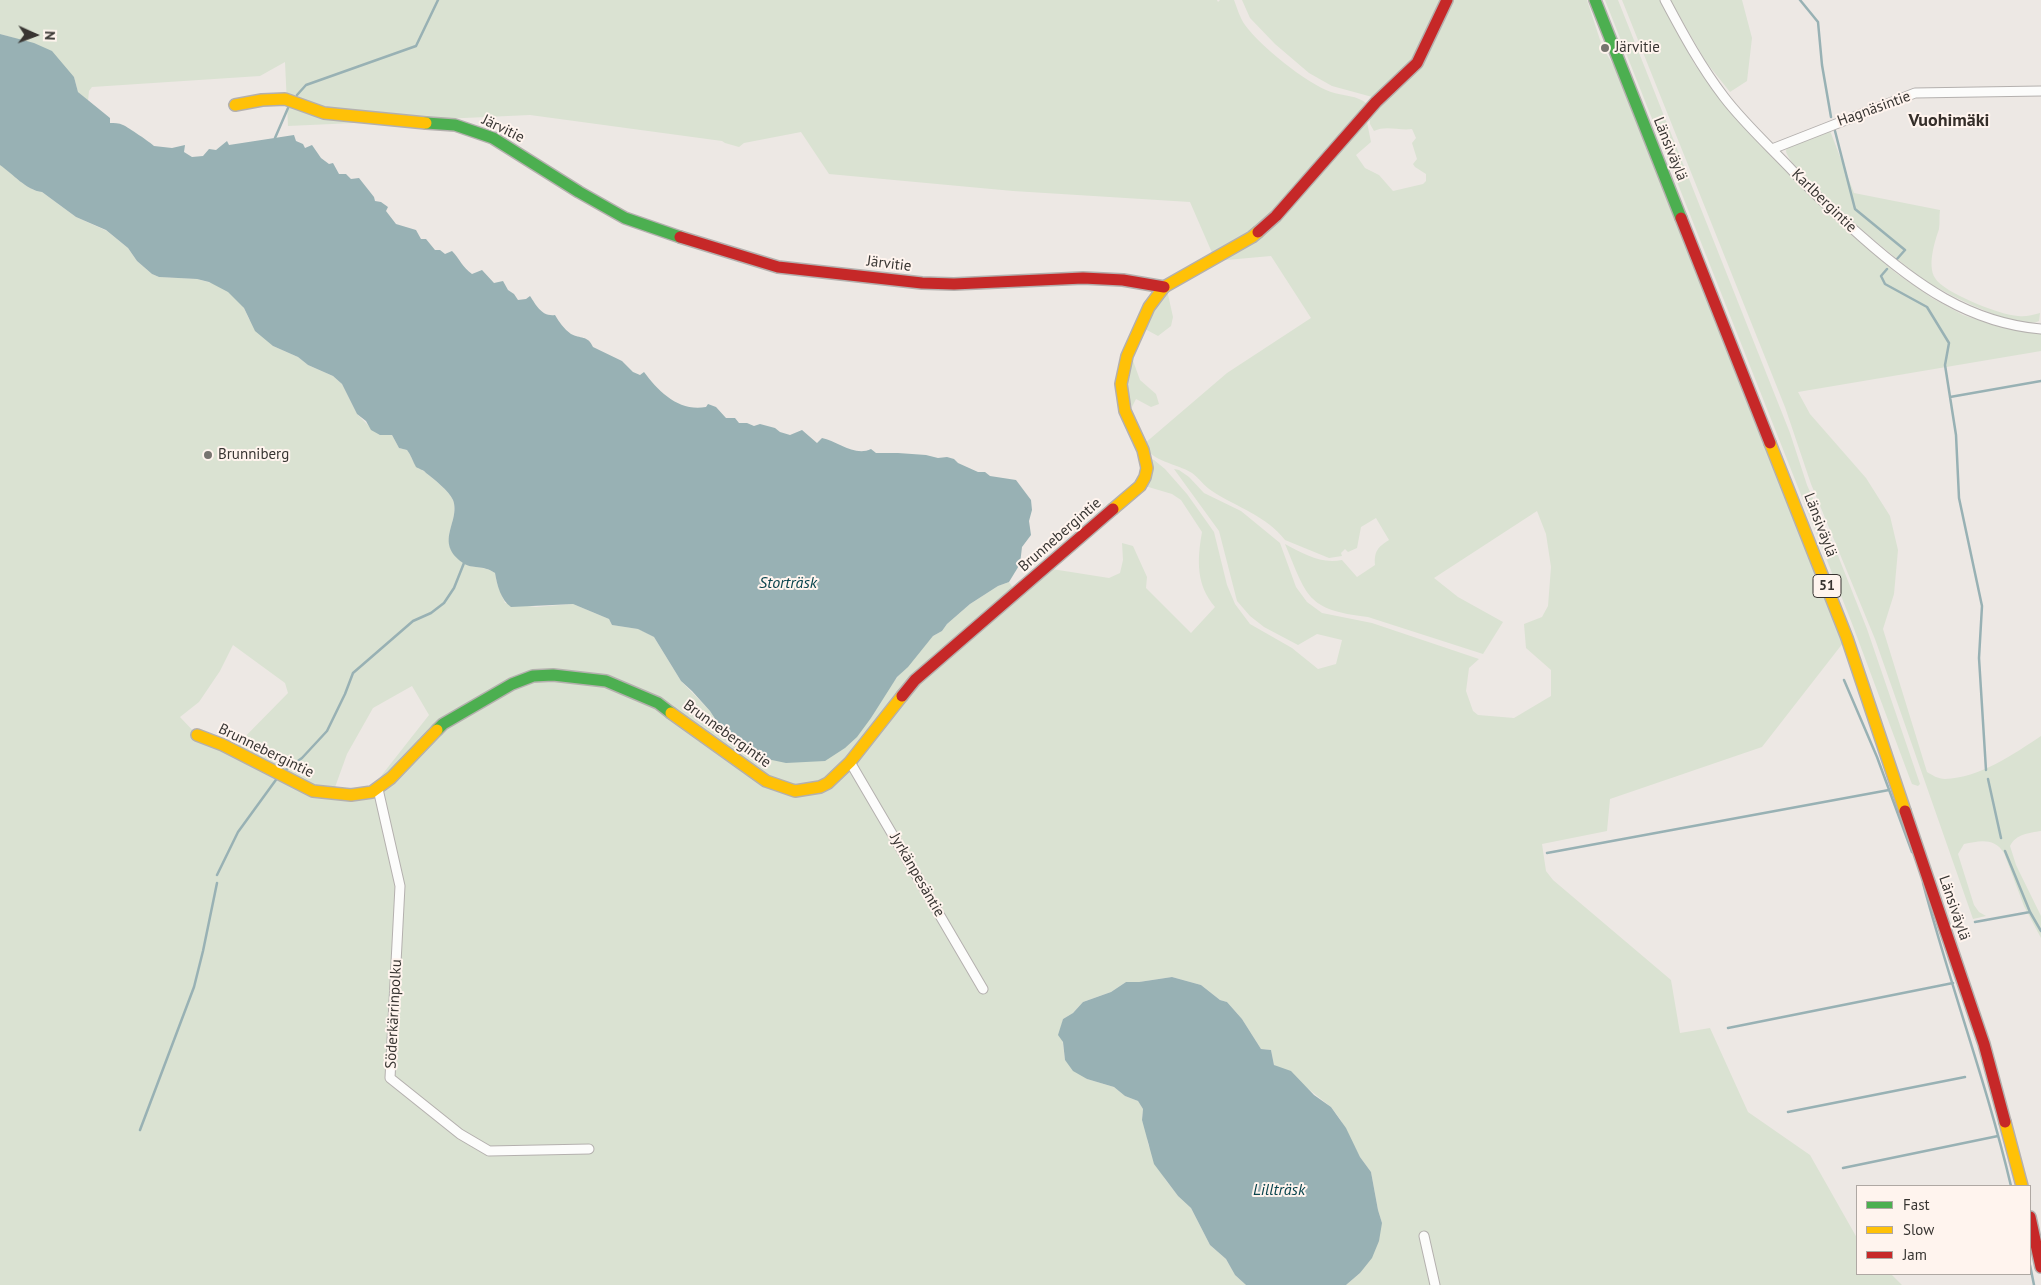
<!DOCTYPE html>
<html>
<head>
<meta charset="utf-8">
<style>
	body { margin:0 }
	#map { position:relative; width:2041px; height:1285px; overflow:hidden; background:#ede8e4; font-family:"PT Sans",sans-serif }
	canvas { display:block }
	.legend { position:absolute; left:1856px; top:1185px; width:175px; height:90px; box-sizing:border-box; background:#fff4ee; border:1px solid #afa8a3; margin:0; padding:6px 9px; list-style:none; font-size:15px; color:#383532 }
	.legend li { display:flex; align-items:center; gap:10px; height:25px }
	.legend b { width:25px; border:1px solid #afa8a3 }
	.north { position:absolute; left:10px; top:10px; width:50px; height:50px; -webkit-text-stroke:4px #fff4ee; paint-order:stroke; rotate:92deg; font-size:14px; font-weight:700; line-height:20px; text-align:center; color:#383532 }
	.north::after { content:''; display:block; margin:auto; width:18px; height:22px; background:#383532; clip-path:polygon(50% 0,100% 100%,50% 72%,0 100%) }
</style>
</head>
<body>
<div id="map">
<canvas width="2041" height="1285"></canvas>
<ul class="legend">
<li><b style="height:6px;background:#4caf50"></b>Fast</li>
<li><b style="height:6px;background:#ffc107"></b>Slow</li>
<li><b style="height:6px;background:#c62828"></b>Jam</li>
</ul>
<div class="north">N</div>
</div>
<script>
const c = document.querySelector('canvas').getContext('2d');
c.lineJoin = 'round';
function paint(path, color) { c.fillStyle = color; c.fill(path, 'evenodd'); }
function strokePath(path, color, width, dash) { c.strokeStyle = color; c.lineWidth = width; c.lineCap = dash ? 'butt' : 'round'; c.setLineDash(dash || []); c.stroke(path); }
function label(font, color, halo, rows, align = 'center') {
  c.font = font + ' "PT Sans",sans-serif'; c.lineWidth = 4; c.setLineDash([]); c.textBaseline = 'middle'; c.strokeStyle = halo; c.fillStyle = color; for (const [text, x, y, turn = 0] of rows) {
    c.save(); c.translate(x, y); c.rotate((+turn || 0) * Math.PI / 180); c.textAlign = isNaN(turn) ? turn : align; if (halo) c.strokeText(text, 0, 0); c.fillText(text, 0, 0); c.restore();
  }
}
paint(new Path2D(`
	M0,0H1217L1218,2L1220,0H1234C1237,8 1240,18 1245,25C1260,46 1306,83 1331,92C1342,96 1358,95 1367,104L1271,218L1213,255L1190,202L1013,191L829,174L801,132L744,143L739,147L725,143L722,141L530,115L288,126L285,62L260,76L92,87L89,91L88,101L78,92L74,77L14,38L0,34Z
	M1242,0H1444L1423,48L1376,98L1332,86L1309,73L1275,44L1250,18Z
	M1451,0H1587L1602,46L1620,77L1843,643L1762,747L1610,799L1607,831L1542,844L1546,871L1553,880L1671,980L1680,1033L1710,1028L1748,1112L1810,1155L1857,1238V1274H1891L1902,1285H1346L1360,1273L1382,1223L1378,1210L1371,1172L1360,1157L1340,1119L1331,1107L1302,1084L1274,1065L1271,1050L1261,1049L1242,1019L1227,1002L1220,1000L1201,985L1172,977L1139,982H1126L1111,992L1083,1002L1073,1013L1063,1019L1061,1028L1065,1060L1087,1079L1114,1087L1125,1096L1138,1101L1143,1109L1142,1120L1146,1129L1148,1144L1165,1179L1178,1196L1191,1208L1210,1245L1226,1259L1235,1275L1246,1285H0V164C13,174 26,190 42,192L76,217L107,231L128,248L137,261L152,274L159,277L197,279L230,288L244,308L249,319L273,346L298,357L308,365L333,376L342,384L357,414L369,426L382,435H392L399,448L407,450C411,455 413,462 416,466C419,469 423,470 426,473C434,479 449,491 453,500C461,522 433,542 464,563C473,570 482,564 495,573L497,583L505,603L536,607L573,604L609,619L612,625L639,629L654,637L681,681L710,711L721,728L740,747L753,756L871,718L888,688L933,636L942,631L947,624L970,604L998,586L1009,582L1013,588L1039,567L1109,578L1120,573L1123,560L1122,543L1133,546L1147,577L1146,588L1191,633L1215,607C1196,585 1197,560 1202,532L1181,500L1172,494L1145,486L1148,458L1154,460L1165,469L1187,494L1214,532L1227,585L1235,604L1250,624L1292,648L1318,669L1336,664L1342,640L1317,634L1298,645L1264,627L1250,616L1237,601L1219,531L1174,469L1179,470L1189,477L1204,493L1241,511L1280,543L1296,587L1307,602L1322,613L1372,623L1479,659L1469,668L1466,691L1473,711L1478,715L1514,718L1551,696V670L1526,648L1524,624L1542,617L1548,606L1551,567L1546,534L1537,511L1434,578L1458,597L1503,622L1483,654L1368,617C1306,610 1307,596 1285,544C1304,554 1320,564 1342,560L1357,577L1375,565C1374,551 1378,547 1389,540L1376,518L1361,527L1357,548L1348,552L1345,549L1341,553L1342,556L1329,558L1285,540C1267,516 1236,507 1212,491C1204,486 1199,478 1192,473C1176,463 1151,462 1144,444L1227,373L1311,318L1271,256L1215,261L1258,237L1366,117L1371,142L1356,155L1365,168L1379,175L1393,191L1423,184L1426,181V174L1415,167L1413,164L1417,159L1412,143L1416,138L1412,129C1399,131 1386,125 1374,131L1370,124L1369,114L1411,73ZM233,645L285,683L288,693L232,750L197,735L180,717L199,702L220,671ZM412,686L429,715L374,785L351,795L334,790L347,754L373,708Z
	M1605,0H1618L1790,433L1807,485L1835,548L1867,629L1920,784L1918,786L1912,784L1910,779L1853,626Z
	M1622,0H1661L1695,65L1760,145L1852,235L1896,273L1932,298L1963,315L2000,327L2041,334V351L1798,392L1810,414L1866,478L1890,516L1898,550L1894,594L1883,629L1927,772C1932,775 1938,779 1945,779C1979,778 2014,754 2041,736V831C2029,833 2016,834 2010,846L2016,865L2041,916V938L2024,906L2004,853C1994,837 1979,841 1964,844L1958,854L1974,905L1979,912L1986,916L1973,919L1875,639L1811,484L1785,407Z
	M1670,0H1742L1752,38L1747,81L1730,92L1706,62Z
	M1829,128L1854,193L1940,210C1939,216 1940,223 1939,229C1935,241 1927,265 1935,278C1944,293 2000,315 2018,316C2026,317 2032,315 2040,313L2039,321C2021,332 1944,293 1926,281C1905,267 1784,168 1786,150L1788,146Z
	M1167,290L1173,317L1171,326L1158,336L1145,329L1154,307Z
	M1132,358L1140,380L1156,394L1159,404L1151,407L1136,399L1132,407C1125,389 1128,376 1132,358Z`), '#dae2d2');
paint(new Path2D(`
	M0,34L34,43L52,51L74,77L78,92L110,118V123C114,123 119,123 123,125C128,127 151,143 154,146L172,148L185,145L184,152L192,157L203,156L209,149L216,150L227,141L229,145L294,135L296,141L303,144L305,148L312,145L321,158L329,164L333,163L339,174H346L351,179L359,178L374,197L375,201L381,202L388,207L386,211L396,224L416,230L421,239H426L435,250H440L445,254L452,251C460,259 462,267 472,274L482,270L494,283L503,281L508,290L514,294L518,300L526,299L530,296C536,305 542,317 555,315C559,322 564,329 571,334C580,339 588,335 593,347L622,361L633,372L640,375L644,372C659,392 679,412 706,407L708,404L716,407L726,418H735L739,423H747L754,426L760,424L775,428L780,432L790,435L802,430L817,443L822,438C837,441 855,457 871,449L876,453H898L926,455L938,458L947,457L954,459L958,463L978,472H985L990,476L1016,480L1031,500L1032,510L1029,521L1031,535L1022,547L1020,564L1009,582L998,586L970,604L947,624L942,631L933,636L908,667L897,677L871,718L857,737L845,748L825,761L786,763L753,756L740,747L721,728L710,711L692,691L681,681L654,637L638,629L612,625L609,619L573,604L511,607C501,600 497,585 495,573C482,564 473,570 463,563C433,542 461,522 453,500C449,491 434,479 426,473C424,470 419,469 416,467C413,462 411,455 407,450L399,448L392,435H380L371,430L366,421L357,414L342,384L333,376L308,365L298,357L273,346L255,331L244,308L228,292L209,282L197,279L159,277L152,274L137,261L128,248L106,230L76,217L42,192C26,190 13,174 0,165Z
	M1172,977L1201,985L1220,1000L1227,1002L1242,1019L1261,1049L1271,1050L1274,1065L1291,1071L1314,1095L1331,1107L1346,1128L1360,1157L1371,1172L1378,1210L1382,1223L1379,1241L1372,1258L1360,1273L1346,1285H1246L1235,1275L1226,1259L1210,1245L1191,1208L1178,1196L1154,1164L1142,1120L1143,1109L1138,1101L1125,1096L1114,1087L1087,1079L1073,1071L1065,1060L1063,1042L1058,1035L1063,1019L1073,1013L1083,1002L1111,992L1126,982H1139Z`), '#98b1b4');
strokePath(new Path2D(`
	M1800,0L1818,22L1822,65L1831,117
	M297,95L306,85L416,46L438,0
	M1835,131L1855,209L1905,250L1897,259
	M275,138L288,108
	M1887,269L1881,276L1885,284L1927,307L1949,343L1945,365L1956,435L1959,498L1982,606L1979,658L1986,770
	M1950,397L2041,381
	M1844,680L1877,757L1912,852
	M284,771L302,758L327,731L345,694L353,673L413,621L431,613L444,603L454,588L464,563
	M1988,779L2001,838
	M2005,851L2030,912L2041,931
	M1547,853L1889,790
	M217,875L238,832L278,777
	M1923,883C1950,985 1987,1084 2011,1186
	M1975,922L2030,912
	M1728,1028L1953,983
	M1788,1112L1965,1077
	M140,1130L194,987L203,951L217,883
	M1843,1168L1998,1136
	M2030,1265L2034,1285`), '#98b1b4', 2.5);
const street = new Path2D(`
	M1665,0C1683,34 1701,67 1724,97C1743,122 1767,144 1789,167C1812,192 1837,215 1862,237C1915,284 1969,323 2041,329
	M1772,149L1915,93L2041,91
	M850,762L983,989
	M378,789L400,886L390,1078L460,1134L489,1151L589,1149
	M1424,1236L1435,1285`);
const fast = new Path2D(`
	M1595,0L1681,218
	M426,123L455,125L493,138L579,192L625,218L680,237
	M437,730L443,724L512,684L533,676L553,675L606,681L658,703L671,713`);
const slow = new Path2D(`
	M235,105L262,100L285,99L324,113L426,123
	M1770,443L1847,638L1905,811
	M1113,509L1140,486L1145,477L1147,468L1143,450L1125,411L1121,384L1127,356L1149,307L1164,287L1252,237L1258,232
	M671,713L766,781L795,791L820,787L828,783L850,762L902,696
	M197,735L223,745L313,791L351,795L372,792L391,778L437,730
	M2005,1122L2022,1186`);
const jam = new Path2D(`
	M1681,218L1770,443
	M1258,232L1276,216L1376,102L1417,63L1447,0
	M680,237L778,267L922,283L954,284L1083,278L1123,280L1164,287
	M902,696L915,680L1113,509
	M1905,811L1984,1044L2005,1122
	M2030,1217L2041,1267`);
strokePath(street, '#b4b0ae', 11);
strokePath(fast, '#b4b0ae', 14);
strokePath(slow, '#b4b0ae', 14);
strokePath(jam, '#b4b0ae', 14);
strokePath(street, '#fcfcfb', 9);
strokePath(fast, '#4caf50', 11);
strokePath(slow, '#ffc107', 11);
strokePath(jam, '#c62828', 11);
for (const [x, y, r, color] of [
	[1605,48,5,"#777470"],
	[208,455,5,"#777470"]
]) { const dot = new Path2D(); dot.arc(x, y, r, 0, 2 * Math.PI); c.fillStyle = color; c.fill(dot); strokePath(dot, '#fff4ee', 2); }
for (const [x, y, w] of [
	[1827,586,28]
]) { const box = new Path2D(); box.roundRect(x - w / 2, y - 11.5, w, 23, 4); c.fillStyle = '#fff4ee'; c.fill(box); strokePath(box, '#383532', 1); }
label('bold 14px', '#383532', null, [
	["51",1827,586]
]);
label('15px', '#383532', '#fff4ee', [
	["Järvitie",1615,48],
	["Brunniberg",218,455]
], 'left');
label('15px', '#383532', '#fff4ee', [
	["Hagnäsintie",1874,109,-20],
	["Järvitie",503,129,26],
	["Länsiväylä",1670,149,68],
	["Karlbergintie",1824,201,44],
	["Järvitie",889,264,7],
	["Länsiväylä",1820,525,69],
	["Brunnebergintie",1060,535,-41],
	["Brunnebergintie",727,734,36],
	["Brunnebergintie",266,751,26],
	["Jyrkänpesäntie",917,875,60],
	["Länsiväylä",1954,908,71],
	["Söderkärrinpolku",394,1014,-87]
]);
label('italic 16px', '#09444d', '#fff4ee', [
	["Storträsk",788,583],
	["Lillträsk",1279,1190]
]);
label('bold 18px', '#352e29', '#fff4ee', [
	["Vuohimäki",1949,121]
]);
</script>
</body>
</html>
